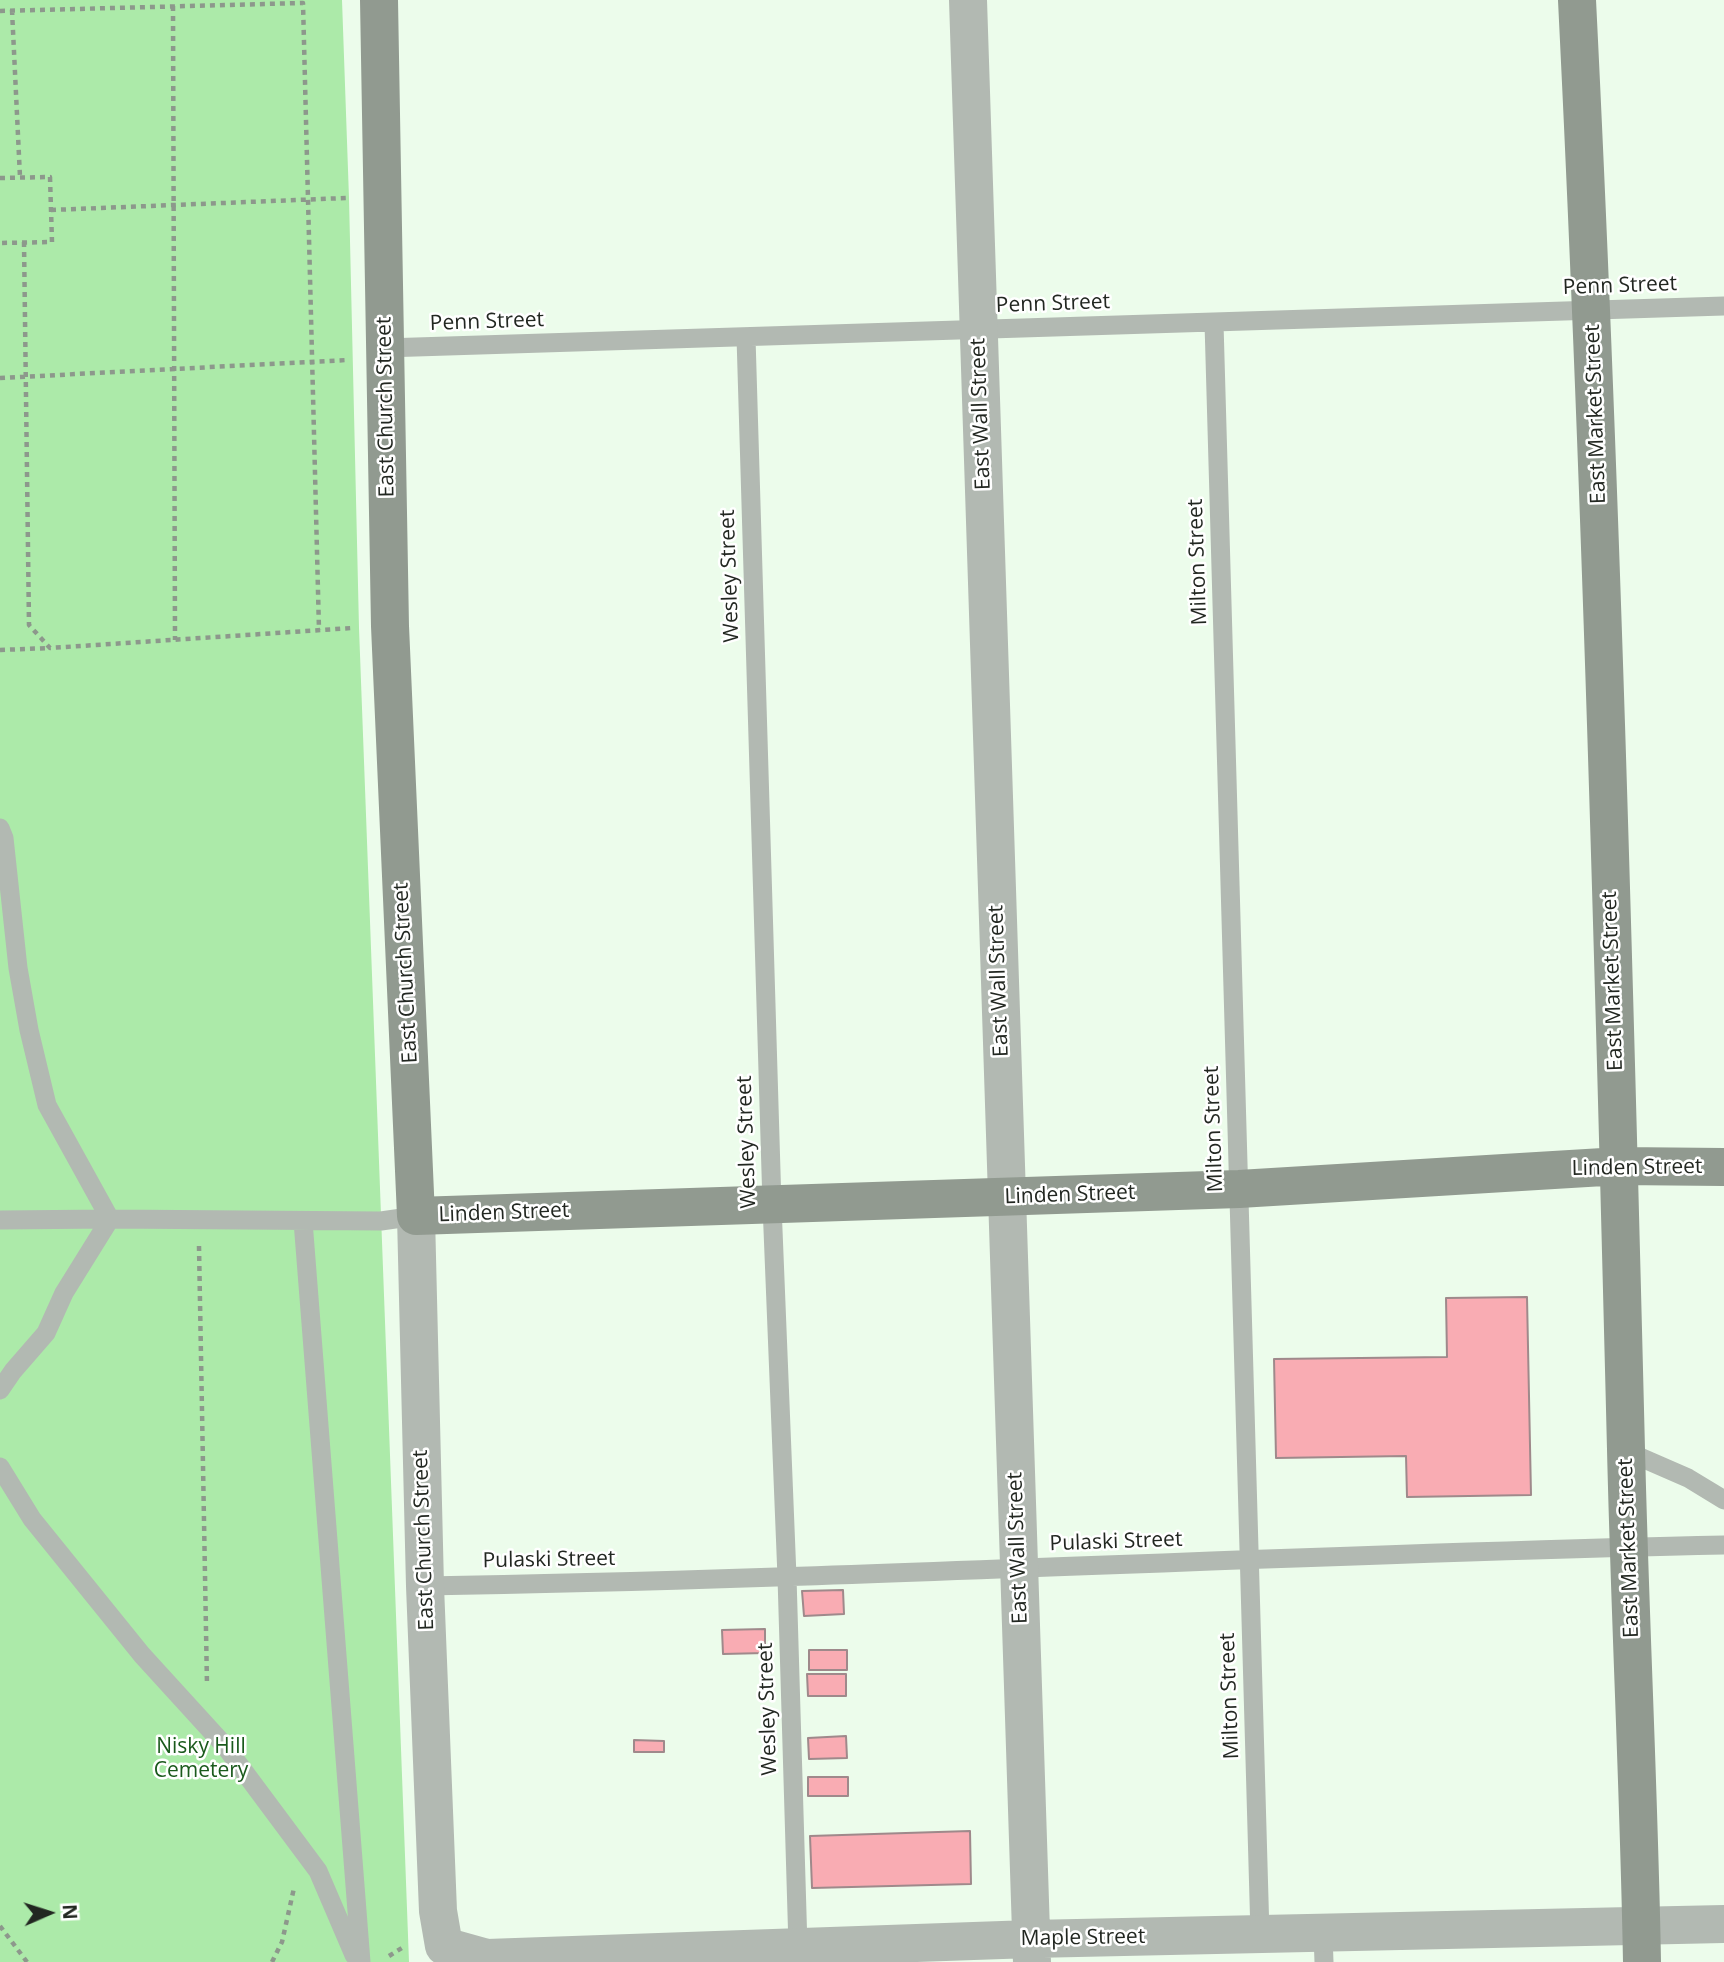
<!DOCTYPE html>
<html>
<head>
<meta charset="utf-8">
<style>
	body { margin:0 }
	#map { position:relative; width:1724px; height:1962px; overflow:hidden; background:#ecfceb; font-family:"Open Sans",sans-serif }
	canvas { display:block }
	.north { position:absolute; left:14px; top:1878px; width:70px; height:70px; -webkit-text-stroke:5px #fff; paint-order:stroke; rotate:87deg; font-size:19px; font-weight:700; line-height:28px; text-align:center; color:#222721 }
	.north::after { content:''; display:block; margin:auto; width:24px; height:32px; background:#222721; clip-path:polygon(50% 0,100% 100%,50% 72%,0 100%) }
</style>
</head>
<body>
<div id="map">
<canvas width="1724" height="1962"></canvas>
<div class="north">N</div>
</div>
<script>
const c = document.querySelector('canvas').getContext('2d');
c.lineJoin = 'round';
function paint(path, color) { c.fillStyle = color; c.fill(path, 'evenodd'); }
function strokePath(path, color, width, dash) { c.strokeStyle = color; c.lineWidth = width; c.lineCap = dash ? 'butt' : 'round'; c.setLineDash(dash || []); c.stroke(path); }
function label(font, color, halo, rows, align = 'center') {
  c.font = font + ' "Open Sans",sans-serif'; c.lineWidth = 5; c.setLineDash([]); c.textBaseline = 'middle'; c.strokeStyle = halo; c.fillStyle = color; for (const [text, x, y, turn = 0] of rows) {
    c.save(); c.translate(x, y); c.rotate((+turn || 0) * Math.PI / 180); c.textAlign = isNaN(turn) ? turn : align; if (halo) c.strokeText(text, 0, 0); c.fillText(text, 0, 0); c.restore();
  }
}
paint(new Path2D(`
	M0,0H342L349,198L359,628L409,1962H0Z`), '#aceaa9');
const building = new Path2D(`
	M1527,1297L1531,1495L1407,1497L1406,1456L1276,1458L1274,1359L1447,1357L1446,1298Z
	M843,1590L844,1614L804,1616L802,1591Z
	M765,1629V1653L723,1654L722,1630Z
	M809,1650H847V1670H809Z
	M807,1674H846V1696H808Z
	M846,1736L847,1758L809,1759L808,1738Z
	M634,1740L664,1741V1752H634Z
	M808,1777H848V1796H808Z
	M970,1831L971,1884L812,1888L810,1836Z`);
paint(building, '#f9acb3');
strokePath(building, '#9f898b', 2);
strokePath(new Path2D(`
	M173,6L175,640
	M12,10L20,177
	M0,11L303,3L319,630
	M0,178L50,177L52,242L0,243
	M51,210L346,198
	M24,242L29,625L50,648L352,628
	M0,378L347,360
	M0,650L50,648
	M199,1246L207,1685
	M0,1926L27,1962
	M389,1956L405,1946
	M272,1962L282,1942L294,1888`), '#8d988c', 4.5, [5, 5]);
strokePath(new Path2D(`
	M1214,323L1260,1934
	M746,337L772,1205L787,1577L798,1947
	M384,348L1724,306
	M0,828L4,838L18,968L29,1030L47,1105L110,1219L64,1293L46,1333L13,1371L0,1390
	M0,1220L110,1219L381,1221L416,1216
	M303,1221L361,1962
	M1626,1451L1688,1478L1724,1500
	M0,1467L32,1519L142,1655L225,1746L318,1871L354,1955
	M425,1586C858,1579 1291,1554 1724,1545
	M1323,1934L1324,1962`), '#b2b9b2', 19);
strokePath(new Path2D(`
	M968,0L1032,1962
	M416,1216L425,1586L438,1911L444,1946L487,1958L1031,1939L1724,1924`), '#b2b9b2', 38);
strokePath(new Path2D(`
	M379,0L390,626L416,1216L1239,1189L1620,1166L1724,1167
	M1577,0C1601,483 1614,966 1626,1449C1630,1620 1639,1791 1642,1962`), '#919a90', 38);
label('21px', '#222721', '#fff', [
	["Penn Street",1620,286,-2],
	["Penn Street",1053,304,-2],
	["Penn Street",487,322,-2],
	["East Church Street",386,407,-91],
	["East Wall Street",981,414,-92],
	["East Market Street",1596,414,-92],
	["Milton Street",1198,562,-92],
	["Wesley Street",730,576,-92],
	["East Church Street",406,973,-93],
	["East Wall Street",999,981,-92],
	["East Market Street",1613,981,-92],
	["Milton Street",1214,1129,-92],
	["Wesley Street",747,1142,-92],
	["Linden Street",1637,1168,-1],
	["Linden Street",1070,1195,-2],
	["Linden Street",504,1213,-2],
	["East Church Street",424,1540,-92],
	["Pulaski Street",1116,1542,-2],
	["East Wall Street",1018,1548,-92],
	["East Market Street",1629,1548,-92],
	["Pulaski Street",549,1560,-1],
	["Milton Street",1230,1696,-92],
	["Wesley Street",768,1709,-92],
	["Maple Street",1083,1938,-1]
]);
label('21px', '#1a5a1c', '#fff', [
	["Nisky Hill",201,1747],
	["Cemetery",201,1771]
]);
</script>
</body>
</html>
